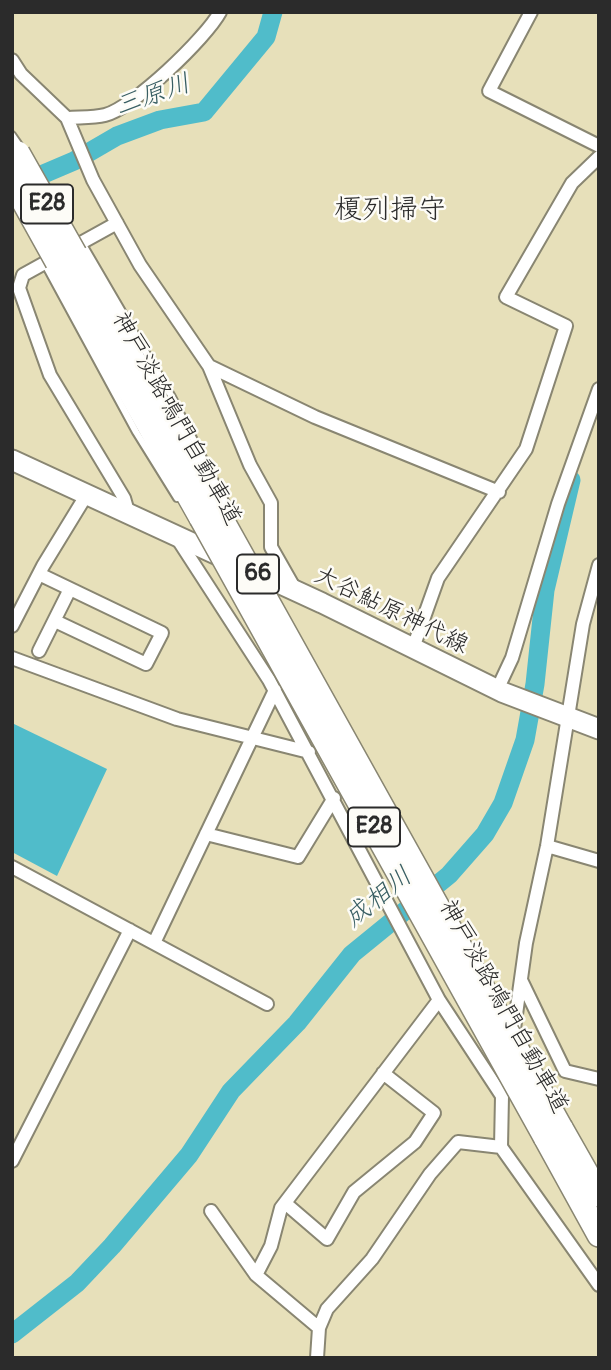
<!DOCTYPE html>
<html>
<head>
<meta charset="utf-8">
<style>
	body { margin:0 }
	#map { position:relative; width:611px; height:1370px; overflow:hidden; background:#e7e0ba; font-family:Pangolin,sans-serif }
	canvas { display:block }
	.frame { position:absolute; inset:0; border:14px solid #2b2b2b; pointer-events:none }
</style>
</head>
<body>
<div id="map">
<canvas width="611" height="1370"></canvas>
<div class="frame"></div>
</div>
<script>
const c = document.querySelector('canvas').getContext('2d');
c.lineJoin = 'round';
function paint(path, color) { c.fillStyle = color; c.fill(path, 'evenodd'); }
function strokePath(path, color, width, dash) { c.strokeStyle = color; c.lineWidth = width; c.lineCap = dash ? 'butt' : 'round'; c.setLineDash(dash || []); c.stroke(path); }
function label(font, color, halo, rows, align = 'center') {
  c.font = font + ' Pangolin,"Klee One",sans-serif'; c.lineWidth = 5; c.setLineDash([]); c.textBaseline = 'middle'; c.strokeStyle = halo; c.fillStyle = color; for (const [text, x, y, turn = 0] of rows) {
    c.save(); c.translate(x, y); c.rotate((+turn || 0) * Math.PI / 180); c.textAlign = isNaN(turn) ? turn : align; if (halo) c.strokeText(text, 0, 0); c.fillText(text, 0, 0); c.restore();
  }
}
paint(new Path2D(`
	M12,723L107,769L57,876L12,852Z`), '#50bcca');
strokePath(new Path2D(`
	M20,184L74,161L117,136L160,120L204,112L266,37L273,12
	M12,1334L77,1283L112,1246L189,1155L231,1091L297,1023L352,954L449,875L485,834L503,803L525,740L535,684L545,590L571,480`), '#50bcca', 19);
const lane = new Path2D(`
	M12,135L21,148
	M85,248L172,397L226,503
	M47,268L136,432L177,498`);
const street = new Path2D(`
	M531,12L489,91L599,146
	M12,60L21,74L67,118L93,180L140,265L209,366L250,465L271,503V547L296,591
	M67,118C79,117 93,118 105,115C133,108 206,38 220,12
	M117,223L23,275L19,288L50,375L124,498L128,512
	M209,366L315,417L499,492
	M177,538L269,680L439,1000L502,1096
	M39,574L162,633L146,664L55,621
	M12,626L43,566L87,494
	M413,648L438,578L526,449L566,326L506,297L572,183L599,157
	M39,651L70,589
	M12,658L177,719L309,752
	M497,690L512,658L558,504L599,389
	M206,834L298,857L334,798
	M547,846L599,861
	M12,867L267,1004
	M154,943L275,690
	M521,980L565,1071L599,1079
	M513,1036L526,943L547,846L583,624L599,565
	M509,1072L502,1096L501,1147L599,1285
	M12,1161L130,930
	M285,1203L327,1239L354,1192L415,1142L434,1113L383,1073
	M211,1211L256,1275L319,1328
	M256,1275L271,1246L281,1208L439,1000
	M317,1358L319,1328L327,1309L372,1259L430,1174L458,1142L501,1147`);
const primary = new Path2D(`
	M12,460L322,603L502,692L599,729`);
const highway = new Path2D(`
	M75,254L220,516
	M57,262L201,518
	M561,1128L599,1195
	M545,1137L599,1235`);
strokePath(lane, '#898672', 10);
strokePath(street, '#898672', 16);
strokePath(primary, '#898672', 23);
strokePath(highway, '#898672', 26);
strokePath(lane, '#fff', 6);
strokePath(street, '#fff', 12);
strokePath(primary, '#fff', 19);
strokePath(highway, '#fff', 23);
const highwayBridge = new Path2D(`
	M18,153L75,254
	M12,181L57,262
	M220,516L561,1128
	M201,518L545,1137`);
strokePath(highwayBridge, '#898672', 26, []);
strokePath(highwayBridge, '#fff', 23);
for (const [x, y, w] of [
	[47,204,52],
	[258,574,42],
	[374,827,52]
]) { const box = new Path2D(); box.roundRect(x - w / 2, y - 19.5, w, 39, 5); c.fillStyle = '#fdfcf7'; c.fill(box); strokePath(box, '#2b2b2b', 2); }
label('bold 23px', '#2b2b2b', null, [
	["E28",47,204],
	["66",258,574],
	["E28",374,827]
]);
label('24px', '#2b2b2b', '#fdfcf7', [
	["神戸淡路鳴門自動車道",176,419,61],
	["大谷鮎原神代線",391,611,26],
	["神戸淡路鳴門自動車道",503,1007,61]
]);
label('italic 26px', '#385e63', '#fdfcf7', [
	["三原川",153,96,-19],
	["成相川",379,898,-39]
]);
label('28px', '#2b2b2b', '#fdfcf7', [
	["榎列掃守",390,211]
]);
</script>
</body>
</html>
